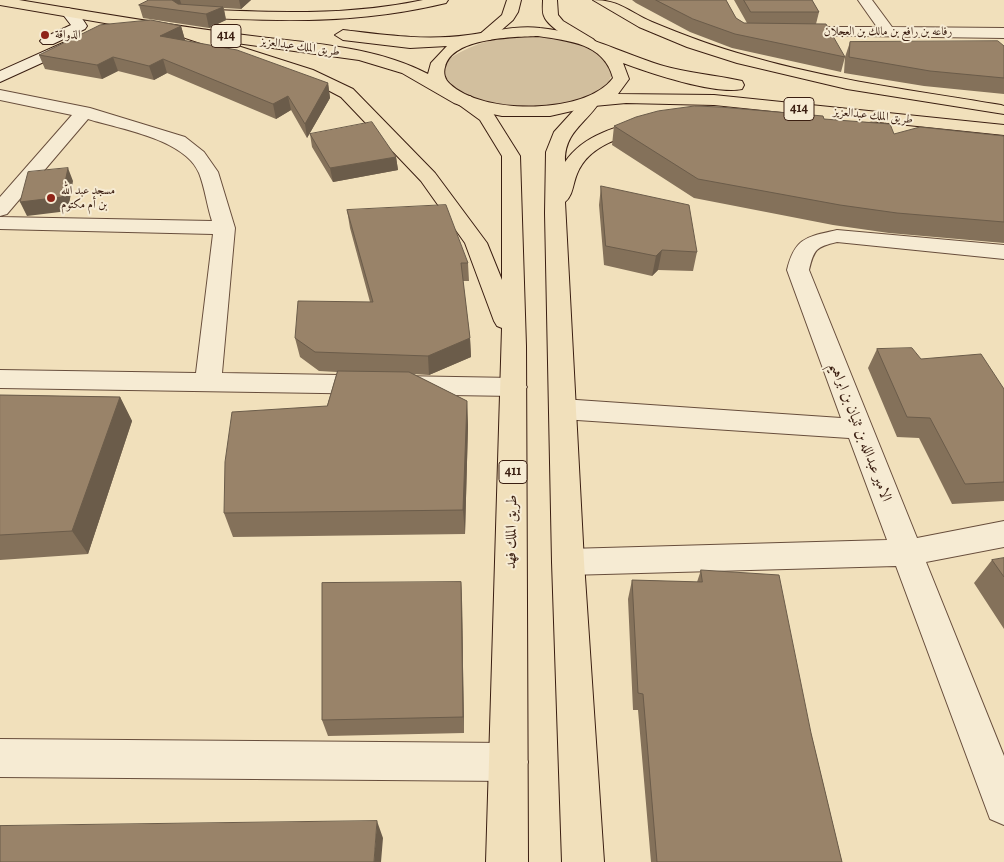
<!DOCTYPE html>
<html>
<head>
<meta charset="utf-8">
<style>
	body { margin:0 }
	canvas { display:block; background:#f1e0bb }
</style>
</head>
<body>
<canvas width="1004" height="862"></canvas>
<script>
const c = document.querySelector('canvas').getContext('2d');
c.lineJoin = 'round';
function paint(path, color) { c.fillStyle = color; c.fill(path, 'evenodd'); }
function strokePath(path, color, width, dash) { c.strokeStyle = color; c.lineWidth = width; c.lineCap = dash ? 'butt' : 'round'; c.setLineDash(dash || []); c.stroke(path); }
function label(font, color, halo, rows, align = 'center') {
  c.font = font + ' Alegreya,Amiri,serif'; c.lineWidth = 4; c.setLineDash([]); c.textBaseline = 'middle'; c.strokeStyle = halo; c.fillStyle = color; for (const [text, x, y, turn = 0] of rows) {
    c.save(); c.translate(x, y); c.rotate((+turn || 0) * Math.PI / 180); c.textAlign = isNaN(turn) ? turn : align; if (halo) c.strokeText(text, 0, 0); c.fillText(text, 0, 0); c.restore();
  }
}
paint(new Path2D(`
	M534,35L561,38L601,52L613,72C611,76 609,82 606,86C603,90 595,92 590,95C548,115 473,116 444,75L447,60C479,40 497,38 534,35Z`), '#d2bf9e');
const street = new Path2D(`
	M858,0H872L892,27L1004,28V38L793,35L786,31L793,27H877Z
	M0,90L90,108L185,137L204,152L218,172L235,228L222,373L514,378L523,381L527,387L523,393L514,396L0,388V370L196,373L213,234L0,229V217L212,221C207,206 205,188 199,173C185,139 120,129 88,119L7,214L0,216V197L72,115L0,100Z
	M837,230L1004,245V259L837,242C816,247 814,249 809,270L917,538L1004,521V547L926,562L1004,756V825L990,819L896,566L568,575L557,571L552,562L557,553L568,549L887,540L849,438L562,419L553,416L549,409L553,402L562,399L841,418L787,270C795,237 807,237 837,230Z
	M0,739L509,743L522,749L528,762L522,775L509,781L0,777Z`);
const secondary = new Path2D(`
	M68,8C76,10 83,19 87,26L85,29L53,44H43L40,41L43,38L71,25L61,12Z
	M74,38L79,40L82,43L79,46L0,82V71Z`);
const primary = new Path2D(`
	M423,0H448L446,3C356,25 278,21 187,17L180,13L187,9C267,12 344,17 423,0Z
	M507,0H521L518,12L513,20L490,40H480L477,37L480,34L502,15Z
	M543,0H557L558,15L563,21L593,39L596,42L593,45C582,48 548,28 544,16C542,12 543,5 543,0Z
	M593,0C620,0 629,12 652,22C683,35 715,47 748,56C831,80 917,91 1001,105L1004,106V114L847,89L737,63L687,47L639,27Z
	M172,25L313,70L353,89L435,173L487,243L502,280V156L480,120L458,104L455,100L458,96H470L493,113L520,156L526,346L528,862H486L502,328L497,326L494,321L465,243L421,181L341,97L301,76L167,32L165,29L167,26Z
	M590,98L596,99L599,103C584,125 564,133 565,162C584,134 618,126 650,119L656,120L659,124L656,128C628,135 589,143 577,174C573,183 573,196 565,202L584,562L604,862H562L552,562L545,213L546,152L554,132L584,99Z
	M787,112H869L875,113L878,117L875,121L869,122L781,121L778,117L781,113Z`);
const highway = new Path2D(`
	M0,0H19C91,12 163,24 236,34C300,43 371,44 428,74L431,63L447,46L410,48L343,40L335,35L343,30C385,35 426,41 468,35C492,32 516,25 540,28C583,32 619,52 660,65C687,73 715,75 742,81L744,85L742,89C715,95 650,73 623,63L629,79L618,94L714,95L1004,125V135L714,105L626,103L594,106L550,116H502L473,110L454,103L402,73L359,60L157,32L0,5ZM538,36C569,41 604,43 613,78C586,115 482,115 450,84C445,80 443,73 445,67C452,37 515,37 538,36Z`);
strokePath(street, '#684e3c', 2);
strokePath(secondary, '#3a1e11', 2);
strokePath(primary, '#3a1e11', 2);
strokePath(highway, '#3a1e11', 2);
paint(street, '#f6ebd3');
paint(secondary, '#f6ebd3');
paint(primary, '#f1e0bb');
paint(highway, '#f1e0bb');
paint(new Path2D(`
	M149,0H251L241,9L224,8L226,20L209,28L143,18L139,5Z
	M632,0H726L736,18L744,23H747L734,0H812L819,12L816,24L845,57L841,72L732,48L690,32L636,3Z
	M181,26L185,40L183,41L328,83L330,98L307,138L291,110L276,119L167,73L154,80L118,71L102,79L45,69L39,55Z
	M850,42L1004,46V94L924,86L844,73L845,57Z
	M824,119L894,134L1004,136V243L889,233L833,225L694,198L612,145L614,126Z
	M310,134L396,157L398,170L333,182L312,147Z
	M601,186L697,252L693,271L658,270L652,276L604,265L599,205Z
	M347,210L468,263L469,281H463L470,338L471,357L429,375L414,374L467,401L468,426L465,534L233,537L224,513L327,406L337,372L319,371L300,357L295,338L370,302L350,228Z
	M877,349L921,359L1004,389V501L952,504L919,438L897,437L868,368Z
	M0,395L120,397L132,421L88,554L0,560Z
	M1004,558V629L974,583L992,560Z
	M701,570L811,733L842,862H651L638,710H633L628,599L632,580L697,582Z
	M461,582L462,600L464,733L328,736L322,720Z`), '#84715a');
paint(new Path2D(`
	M170,0H180L182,6Z
	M239,0H251L241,9Z
	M223,7L226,20L209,28L206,14Z
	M181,26L185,40L164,50L160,36Z
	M113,57L118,71L102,79L97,65Z
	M163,59L167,73L154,80L149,66Z
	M328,83L330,98L307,138L305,124Z
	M288,96L291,110L276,119L273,104Z
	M396,157L398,170L333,182L330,168Z
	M68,168L73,181L68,211L27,216L20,202Z
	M662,250L658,270L652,276L656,256Z
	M470,338L471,357L429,375L428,356Z
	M120,397L132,421L88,554L72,531Z
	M467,401L468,426L465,534L463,510Z
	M461,582L462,600L464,733L463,717Z
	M377,821L383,838L381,862H374Z`), '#6b5c4a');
const building = new Path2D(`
	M149,0H172L178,4L223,7L206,14L139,5Z
	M656,0H726L736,18L744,23L826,24L845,57L735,34L693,19Z
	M744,0H812L819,12H751Z
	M151,20L181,26L160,36L237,50L328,83L305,124L288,96L273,104L163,59L149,66L113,57L97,65L39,55L100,25Z
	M998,41L1004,46V78L930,71L849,57L850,42Z
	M695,106L720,107L823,116L824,119L890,124L894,134L920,127L1004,136V222L897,213L840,205L698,179L614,126L636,117L658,111Z
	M372,122L396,157L330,168L310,134Z
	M68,168L62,197L20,202L28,172Z
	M601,186L689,205L697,252L662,250L656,256L606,246Z
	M446,205L468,263H461L470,338L428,356L315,352L295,338L298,301L373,302L347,210Z
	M912,348L921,359L981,354L1004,389V482L965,484L930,418L907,417L877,349Z
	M338,371L409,372L467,401L463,510L224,513L225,462L232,412L327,406Z
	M0,395L120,397L72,531L0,535Z
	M1004,558V577L992,560Z
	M701,570L779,575L811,733L842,862H657L643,694L638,693L632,580L702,582Z
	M461,582L463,717L322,720V583Z
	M377,821L374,862H0V826Z`);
paint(building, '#998369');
strokePath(building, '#6b5c4a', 1);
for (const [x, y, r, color] of [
	[45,35,5,"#8f2418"],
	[51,198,5,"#8f2418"]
]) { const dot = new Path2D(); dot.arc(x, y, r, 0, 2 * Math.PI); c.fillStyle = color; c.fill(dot); strokePath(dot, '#f6ebd3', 2); }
label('12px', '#3a1e11', '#f6ebd3', [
	["رفاعه بن رافع بن مالك بن العجلان",888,32],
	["طريق الملك عبدالعزيز",300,47,8],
	["طريق الملك عبدالعزيز",873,116,6]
]);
label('12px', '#3a1e11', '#f6ebd3', [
	["الذواقة",55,35],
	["مسجد عبد الله",61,191],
	["بن أم مكتوم",61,205]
], 'left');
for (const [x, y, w] of [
	[226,36,30],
	[799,109,30],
	[513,472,28]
]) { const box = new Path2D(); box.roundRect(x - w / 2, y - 11.5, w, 23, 4); c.fillStyle = '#f6ebd3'; c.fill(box); strokePath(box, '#3a1e11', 1); }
label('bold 14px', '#3a1e11', null, [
	["414",226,36],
	["414",799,109],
	["411",513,472]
]);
label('15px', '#3a1e11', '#f6ebd3', [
	["الامير عبدالله بن ثنيان بن ابراهيم",860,432,69],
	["طريق الملك فهد",512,532,-89]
]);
</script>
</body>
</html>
